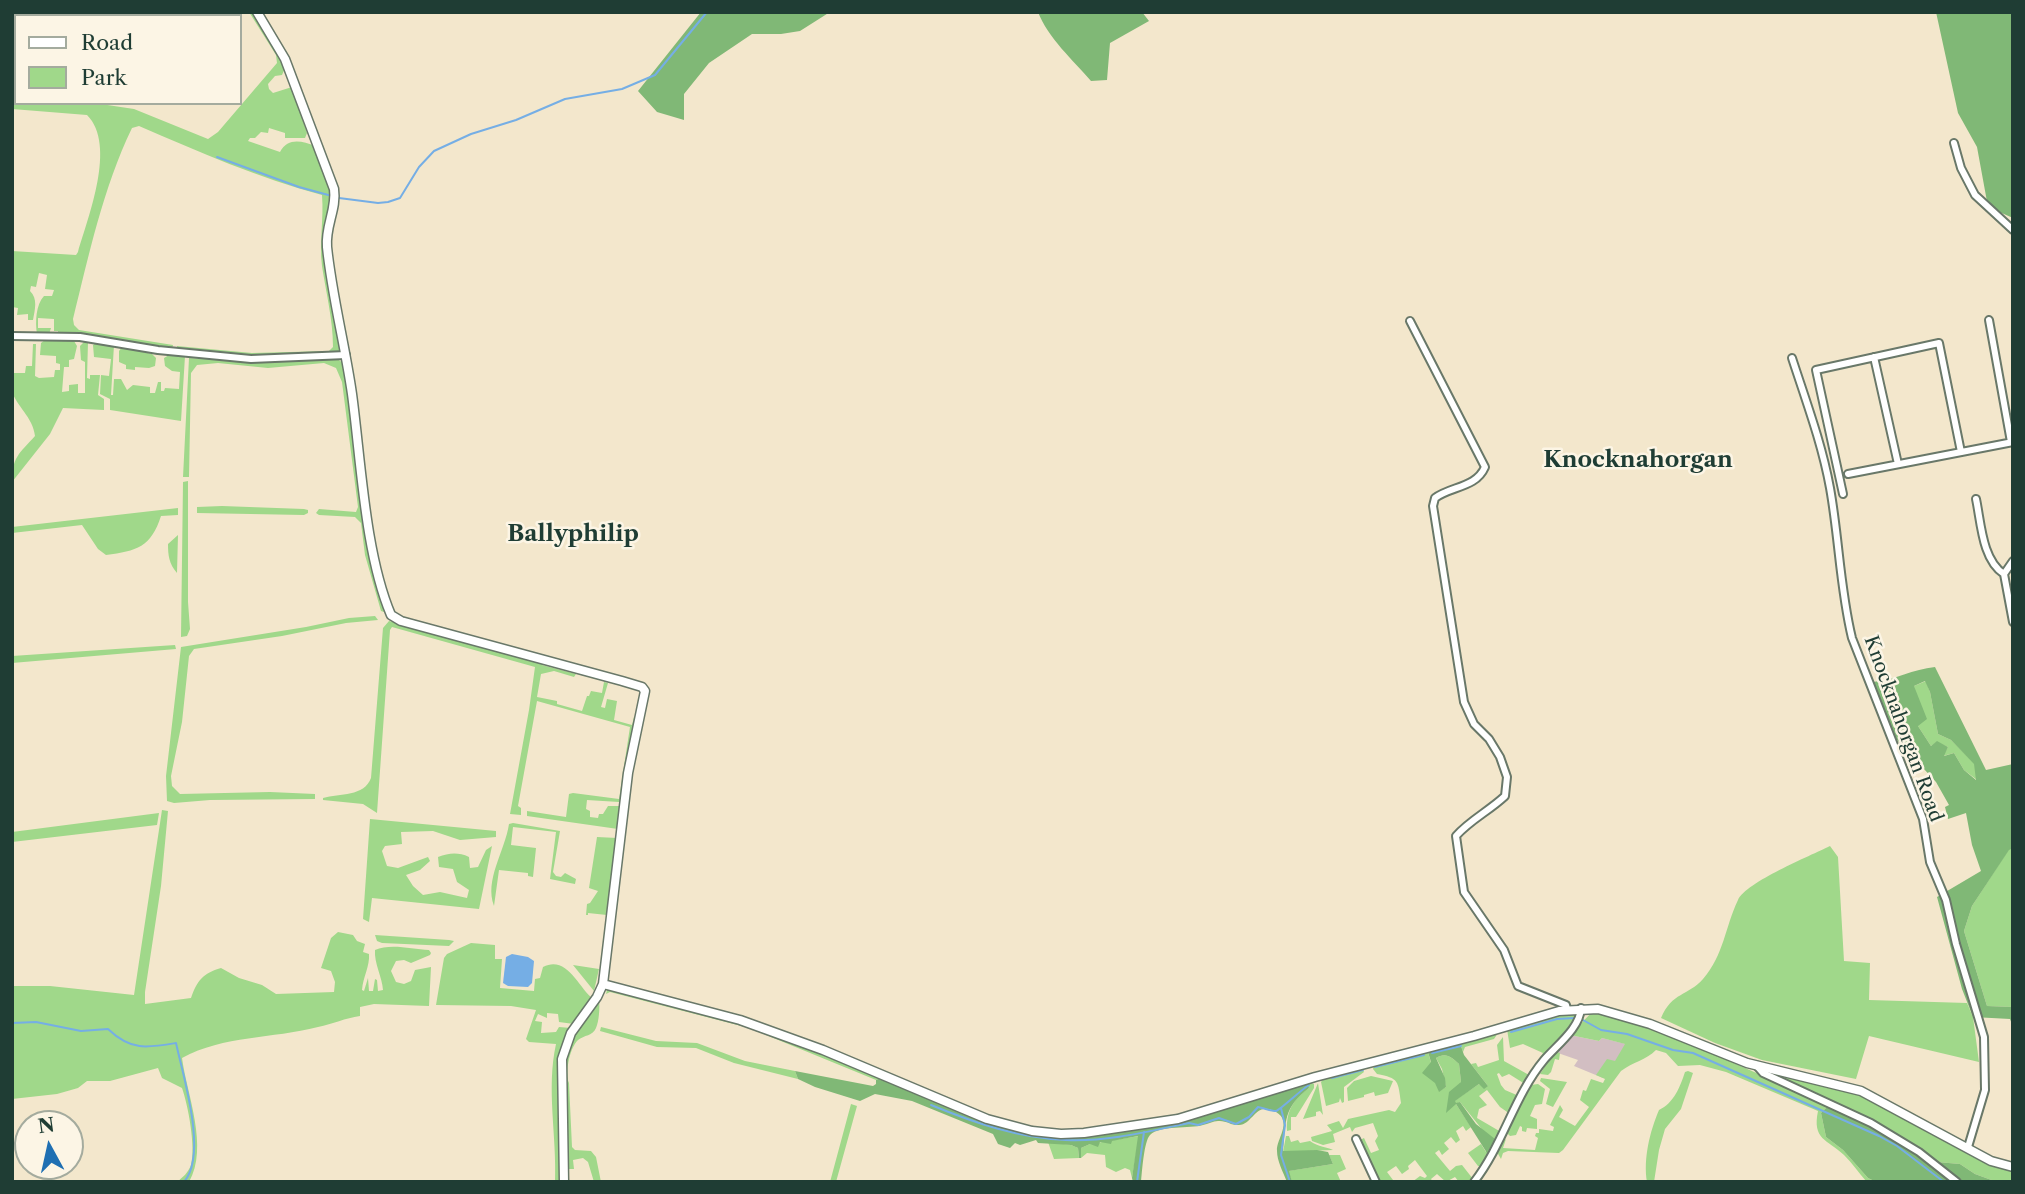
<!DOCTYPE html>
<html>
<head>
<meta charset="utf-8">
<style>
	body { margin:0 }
	#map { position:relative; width:2025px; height:1194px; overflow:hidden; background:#f3e7cc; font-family:"Libre Caslon Text",serif }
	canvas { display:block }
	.frame { position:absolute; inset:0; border:14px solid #1f3d34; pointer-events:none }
	.legend { position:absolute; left:14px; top:14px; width:228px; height:91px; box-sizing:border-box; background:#fcf5e5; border:2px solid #a4ab9e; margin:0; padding:9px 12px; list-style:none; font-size:21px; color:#1f3d34 }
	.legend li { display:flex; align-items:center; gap:14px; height:35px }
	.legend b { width:35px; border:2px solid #a4ab9e }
	.north { position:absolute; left:14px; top:1110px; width:70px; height:70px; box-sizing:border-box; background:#fcf5e5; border:2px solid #a4ab9e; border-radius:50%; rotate:352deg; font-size:19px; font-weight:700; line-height:28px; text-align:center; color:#1f3d34 }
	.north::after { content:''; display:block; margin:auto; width:24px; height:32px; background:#1f6fb2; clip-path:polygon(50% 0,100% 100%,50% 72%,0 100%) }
</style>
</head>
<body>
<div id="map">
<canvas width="2025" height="1194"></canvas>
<div class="frame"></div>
<ul class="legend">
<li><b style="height:9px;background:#fff"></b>Road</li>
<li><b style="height:19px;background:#a0d88a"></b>Park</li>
</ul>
<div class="north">N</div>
</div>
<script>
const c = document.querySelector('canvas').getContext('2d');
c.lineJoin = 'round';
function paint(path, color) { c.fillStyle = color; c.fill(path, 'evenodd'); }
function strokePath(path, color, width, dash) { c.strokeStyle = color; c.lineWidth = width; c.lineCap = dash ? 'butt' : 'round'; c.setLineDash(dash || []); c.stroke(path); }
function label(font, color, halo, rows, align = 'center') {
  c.font = font + ' "Libre Caslon Text",serif'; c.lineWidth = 5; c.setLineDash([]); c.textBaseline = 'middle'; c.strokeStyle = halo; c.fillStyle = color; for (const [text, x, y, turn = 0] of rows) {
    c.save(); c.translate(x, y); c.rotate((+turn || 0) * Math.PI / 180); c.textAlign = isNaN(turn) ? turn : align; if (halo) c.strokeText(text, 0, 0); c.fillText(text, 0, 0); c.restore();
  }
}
paint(new Path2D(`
	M1570,1035L1599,1041L1602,1038L1634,1046L1603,1078L1574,1066L1578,1060L1558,1053L1561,1045Z`), '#d2bec2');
paint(new Path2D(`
	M249,12H254L275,45L285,68L282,75L275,76L268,84L269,89L273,93L292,87L307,133L305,138H285V133L269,128L268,133L261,132L255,138H250L248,141L280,152C288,137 302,141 315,146L333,196L324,232L342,352L251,356L177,350V346L252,353L329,351L333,347C333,319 326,293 322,266C319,242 324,219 322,195C259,178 199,152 139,126L132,128C103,188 89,255 73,319L74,325L79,330L173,345L172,349L77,334H58V331H54V319L38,318V328H51L49,334H37C35,322 36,304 44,296H52L54,290L45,289L47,275L39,273L36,287L31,286L30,291C38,299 35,309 33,320H28V314L17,315L18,308L12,307V251L76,255L78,252C88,217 117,145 87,115L12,109V95L16,94V103H94L134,109L208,139L218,132L277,63L276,55Z
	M45,340L74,341L77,346L74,359L69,360V367H64L62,392L69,391V385L78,384V393H85V362L81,360L80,346L84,342H88L87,378L90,379V375H100L98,395L104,399V410L63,408L50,434L12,482C12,457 19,454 35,436C33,417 16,406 12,391C11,385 12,375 12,368L13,373H25L26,366H32L33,344H36L35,376L39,378L54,377L55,370H60V364L56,363V356L40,355L41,343Z
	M96,343L114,345L111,395H113L114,379H121L127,390L133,385L150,387V393H155L158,382H161V391H164L165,388L179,389L180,372L172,371L165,366L164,358L169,355L185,356L181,421L110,410V399L100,394L101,375L109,376L111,359L94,357L93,345Z
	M122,347L152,354L156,358L155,366L149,368L135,367V370L126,369V365L119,362V351Z
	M189,358L267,362L336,358L343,363L384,612L381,611L365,555L361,523L355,517L319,515L316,513L319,509L356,512L358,507L342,382L336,368L324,363L268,368L218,363L197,365L191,373L189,477H183Z
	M188,481V602L190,629L187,636L181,637L183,482Z
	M222,506L304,509L308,510V513L304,515L197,513V507Z
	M178,508V515L161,516C151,547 137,551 106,555L98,549L82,525L12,533V527Z
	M178,535L177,573C169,564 168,555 168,544Z
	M375,616L378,620L346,623L282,636L194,649L189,656L182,722L171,776L172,786L180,794L270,792L315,794V799L210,800L174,803L167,801L166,776L181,647L306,627L349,618Z
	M389,621L542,662V665L576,674L574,677L554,671L541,674L537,697L557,701V704L582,711L587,696H589L591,691L602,693L604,682L608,683L601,707L605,708L607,699L617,701L614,720L632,725L634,717H637L622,800L619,802L587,800L586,809L590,811V817L598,818L599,814H603L608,806H621L618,829L527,816V811L566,817L569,794L573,793L619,799L630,727L537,701L518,806L521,808V815L510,814L529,710L535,667L392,627L390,630L377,813L363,804L323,800V798C340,793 364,797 371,778L383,628Z
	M175,645L176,649L12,663V656Z
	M1926,681L1930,692L1938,734L1951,740L1975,764L1977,780L1964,770L1954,753L1943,756L1948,747L1937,742L1931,746L1918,726L1914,686Z
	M162,810L168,811L161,886L145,992V1004L191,998C197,981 203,973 221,968L239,978L262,985L276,994L334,992L335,982L331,971L321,968L331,938L338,932L353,935L357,941L365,944L363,952L369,954C370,966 363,977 362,990L364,991L368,978L369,991H373L375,979L377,980L378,991L383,990C382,977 374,963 375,950C390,943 412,949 429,950L431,953L430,955L411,963L404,960L396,961L391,971L396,982L404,984L411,981L415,970L431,967L429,1006L374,1004L360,1007V1016C345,1018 333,1024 318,1027C272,1039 224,1035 182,1058C187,1095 209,1147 189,1182H177C183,1177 188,1173 191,1165C196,1147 188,1105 182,1088L162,1078L158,1068L110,1081H87L78,1088L57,1094L12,1099V986H50L134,995Z
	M159,813L157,825L12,842V832Z
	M370,819L496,831V837L460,840L433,831L401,832L402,844L385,846L382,851L387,866L398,868L428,857L430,861L420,870L406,875L413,886L423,895L440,892L467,898L469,890L457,882L453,869L439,867L438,857C449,853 458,852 469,857L470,868L478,867L486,850L492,846L479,909L372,898L369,922L363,919Z
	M513,823L560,831L553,872L556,876L561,877L565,873L576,879L575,884L550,879L556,832L513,827L511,845L536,848L533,877L528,876V873L499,870L494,906C484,880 505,851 509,824Z
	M597,837L617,838L607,915L588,913V915H586L587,904L590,903L598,891L589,888Z
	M1830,846L1838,857L1844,961L1870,963L1869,1000L1967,1003L1973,1017L1979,1062L1869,1036L1856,1079L1762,1060L1715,1043L1661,1018C1672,992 1688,996 1703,979C1724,955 1725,927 1738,900C1746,882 1810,856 1830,846Z
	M2013,848V1007L1987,1006L1964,931L1972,906L2009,849Z
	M375,935L449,940L454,941L449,946L382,943L377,941Z
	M471,943L495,945V959H502L500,988L534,991L535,979L540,978L543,967C567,955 578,987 593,999L574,1024L559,1022L558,1014L547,1013V1018L538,1014L535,1021L542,1022L541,1033L556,1032L559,1027L571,1028L558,1068L560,1182H555C557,1136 546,1089 556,1044L529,1042L526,1039L536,1010L511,1006L436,1005L444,958L447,954Z
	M573,965L599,969L594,991Z
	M610,988L707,1013L806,1046L882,1077L876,1080L749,1028L610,992L606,994L607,990Z
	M599,1000C600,1007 599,1021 596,1028C593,1036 584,1035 578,1040C569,1049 565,1073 569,1083L572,1147L575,1150L591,1151L596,1157L601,1182H594L588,1162L583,1158L573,1160L574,1169H566L563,1068L571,1040Z
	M1593,1011L1643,1023L1829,1105L1821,1113L1826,1137L1843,1150L1868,1178L1876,1182L1866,1181C1859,1173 1852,1163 1844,1155C1827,1139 1812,1140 1818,1111L1726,1072L1700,1065L1678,1066L1666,1053L1656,1050C1646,1060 1633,1062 1621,1071L1563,1150L1559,1153L1508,1151L1503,1153L1501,1159L1497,1152L1502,1142L1506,1139L1503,1148L1535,1150L1538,1138L1535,1136L1536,1133H1539V1129L1553,1131L1554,1127L1550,1125L1560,1105L1563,1110L1559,1117L1575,1126L1589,1107L1580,1100L1583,1090L1586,1091L1591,1079L1603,1083L1605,1079L1596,1075L1607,1059L1615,1061L1625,1044L1602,1038L1599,1041L1570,1035Z
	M1562,1013H1574L1577,1017L1535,1067L1525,1084L1509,1074L1502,1077L1499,1073L1497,1074L1501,1085L1505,1090L1519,1096L1510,1114L1500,1107L1487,1090L1479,1096L1487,1105L1479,1109L1477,1118L1501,1132L1482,1167L1478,1166L1468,1153L1481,1144L1486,1152L1485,1133L1460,1102L1456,1104L1471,1127L1466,1131L1463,1126L1456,1131L1460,1140L1456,1143L1451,1137L1444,1143L1449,1149L1442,1155L1439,1150L1435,1153L1450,1171L1456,1166L1462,1165L1473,1179L1471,1182H1459L1455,1177L1446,1182L1437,1174L1431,1179L1433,1182H1412L1420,1176L1425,1178L1427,1176L1415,1160L1408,1166L1409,1169L1402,1174L1396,1166L1387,1172L1393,1180L1392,1182H1378L1360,1140L1364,1138L1371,1153L1379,1150L1375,1141L1378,1136L1373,1123L1355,1128L1352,1132L1350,1127L1333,1134L1335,1142L1323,1145L1312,1141L1311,1137L1332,1131L1327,1125L1339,1121L1343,1128L1348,1119L1389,1110L1395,1112L1401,1103C1398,1081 1399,1078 1377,1074L1373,1069L1374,1065L1498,1033L1494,1039L1465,1047L1463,1052L1460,1043L1428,1052L1439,1091L1446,1087L1442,1069L1436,1058C1446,1052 1451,1057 1459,1064L1461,1082L1454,1101L1479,1084L1488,1086L1471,1064L1476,1063L1478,1067L1499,1060L1497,1045L1503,1037L1504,1061L1529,1075L1543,1053L1523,1044L1510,1048L1507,1029Z
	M601,1027L656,1041L697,1043L745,1061L795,1071L798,1079L734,1063L696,1048L657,1047L600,1031Z
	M1555,1051L1560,1053L1559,1060L1555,1059L1551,1072L1548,1075L1540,1074Z
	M1362,1068L1364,1072L1344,1087V1102L1342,1103L1340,1098L1339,1102L1326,1106L1321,1082L1324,1078Z
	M1765,1069L1850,1089L2013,1168V1182H1997L1975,1174L1960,1164L1937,1162L1873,1120L1765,1072Z
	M1688,1071L1693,1073L1681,1109L1665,1129L1659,1150L1654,1182H1647C1643,1159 1650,1131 1659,1110C1674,1103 1680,1087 1685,1072Z
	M1371,1076L1393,1081L1388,1093L1375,1096L1374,1092L1364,1095V1097L1348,1101L1347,1088L1354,1081Z
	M1541,1078L1567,1082L1553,1107L1546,1104L1550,1089L1540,1081Z
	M1308,1082L1314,1084V1088L1296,1117H1291V1130L1287,1131C1286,1111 1293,1100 1309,1088Z
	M1318,1083L1323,1115L1320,1111L1316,1112V1116L1303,1119Z
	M1538,1084L1545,1089L1542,1104L1535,1105L1530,1116L1537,1119V1129L1527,1128L1526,1132L1522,1131V1127L1520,1126L1516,1135L1510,1136L1507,1133L1531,1085Z
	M851,1104L857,1106L836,1182H830Z
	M1139,1136L1132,1178L1130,1170L1125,1168L1116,1172L1106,1167L1105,1155L1087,1153L1081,1158V1148L1090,1144Z
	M1286,1136H1289L1291,1142L1298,1140L1300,1143L1310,1141C1318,1147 1328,1147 1333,1150L1283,1152Z
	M1048,1142L1071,1145L1078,1148L1079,1158L1054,1159Z
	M1329,1155H1340L1346,1169L1337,1173L1341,1182H1292L1288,1171L1333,1164Z`), '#a0d88a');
paint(new Path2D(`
	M701,12H830L800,31L781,34H752L709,63L684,94V120L657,112L638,91Z
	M1038,12H1142L1149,21L1110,43L1107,80L1091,81C1073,60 1048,38 1038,12Z
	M1936,12H2013V218L1988,207L1977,147L1958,113Z
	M1935,667L1986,770L2013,764V848L2009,850L1972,906L1964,931L1987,1006L2013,1007V1027L2010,1019L1973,1017L1962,989L1937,897L1981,871L1972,845L1966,813L1948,819L1945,807L1949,805L1936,782L1886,728L1873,682C1895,680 1913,669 1935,667ZM1925,681L1930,692L1938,734L1951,740L1974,764L1976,780L1964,770L1954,753L1944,756L1948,747L1937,741L1931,746L1918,726L1927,719L1914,686Z
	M1460,1043L1464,1055L1488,1086L1484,1089L1479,1084L1455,1101L1456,1103L1460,1102L1476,1124L1495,1139L1487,1153L1456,1104L1446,1113L1449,1092L1461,1082L1459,1064C1451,1057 1446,1052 1436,1058L1445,1078L1446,1087L1439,1092L1435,1083L1422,1073L1431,1062L1428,1052Z
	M795,1071L873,1086L876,1084V1080L882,1077L1033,1133L1112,1132L1308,1082L1309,1088C1283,1108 1286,1121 1283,1151L1317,1150L1328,1152L1333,1164L1289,1171L1292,1182H1287C1283,1172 1277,1161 1277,1151C1276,1139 1293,1122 1276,1112C1255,1100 1254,1124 1239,1125C1232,1126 1226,1120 1218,1121C1213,1121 1208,1124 1203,1125C1190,1129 1160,1125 1150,1135C1144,1141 1142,1172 1141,1182H1133L1132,1178L1138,1136L1112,1141L1111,1144L1100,1142L1098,1147L1090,1144L1081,1148V1158H1079L1078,1148L1071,1145L1038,1143L1036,1140L1020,1145L1015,1143L1010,1148L998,1144L993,1134L912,1101L875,1094L860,1101L815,1087L798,1079Z
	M1829,1105C1874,1126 1914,1151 1953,1182H1876L1868,1178L1843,1150L1826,1137L1821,1113Z
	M1937,1162L1960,1164L1975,1174L1997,1182H1962Z`), '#80b876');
paint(new Path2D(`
	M512,954L528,957L534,961L532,983L528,987L508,986L503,983L506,957Z`), '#75aee5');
strokePath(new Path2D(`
	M217,157L299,187L332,196
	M339,198L378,203L388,202L400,198L419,167L434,151L471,134L516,120L565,99L622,89L655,75L707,12
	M1583,1020L1601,1030L1627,1034L1673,1050L1693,1053L1879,1136L1897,1146L1944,1182
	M12,1023L36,1022L81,1031L108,1029C131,1051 147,1048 176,1043C183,1076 208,1154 184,1182
	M1511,1032L1557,1019L1575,1018
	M1432,1053L1461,1046
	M1375,1067L1424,1055
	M1332,1078L1363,1070
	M931,1105C975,1123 1018,1138 1066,1140C1107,1142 1150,1131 1189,1123L1198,1125L1219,1118L1236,1124L1249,1117L1258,1107C1264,1108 1271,1111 1276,1111C1280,1110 1302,1089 1309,1085
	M1281,1108L1285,1125L1281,1155L1290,1182
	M1137,1182L1144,1132`), '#75aee5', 2);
const minor = new Path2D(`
	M1954,143L1961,168L1975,195L2013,230
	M1989,320L2011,442
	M1410,321L1485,467C1476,488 1451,486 1435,498L1433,506L1464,702L1474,724L1489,739L1500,757L1507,777L1505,796C1489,811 1470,820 1456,836L1464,892L1504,950L1518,986L1566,1005L1567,1009
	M12,336L80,337L158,350L251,359L346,355
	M1874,357L1898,464
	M1792,358C1806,401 1822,444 1830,488C1839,538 1840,589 1852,638L1923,819L1930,862L1946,900L1956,944L1984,1037L1985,1090L1968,1147
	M1848,474L2013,442
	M1843,494L1816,370L1939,343L1961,452
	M1976,499C1981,522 1982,560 2004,574L2013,622
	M2004,574L2013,561
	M1756,1065L1763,1073L1871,1123L1919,1152L1957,1182
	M1356,1139L1376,1182
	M1474,1182C1503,1145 1514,1096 1544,1060C1557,1045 1580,1028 1581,1008`);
const tertiary = new Path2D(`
	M257,12L285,59L334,189C337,209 325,226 327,247C332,296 345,345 352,394C361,461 365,554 391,615L401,621L622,681L642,687L645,691L628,773L603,984L597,997L571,1033L562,1059L564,1182
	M603,984L740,1020L823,1050L987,1119L1032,1131L1061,1134L1084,1133L1178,1119L1315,1077L1474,1036L1559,1011L1598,1009L1650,1024L1747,1063L1861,1091L1991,1161L2013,1167`);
strokePath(minor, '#697869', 10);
strokePath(tertiary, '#697869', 11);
strokePath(minor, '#fff', 6);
strokePath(tertiary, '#fff', 8);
label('19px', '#1f3d34', '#fcf5e5', [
	["Knocknahorgan Road",1903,729,70]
]);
label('bold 23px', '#1f3d34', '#fcf5e5', [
	["Knocknahorgan",1638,460],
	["Ballyphilip",573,534]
]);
</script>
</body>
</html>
